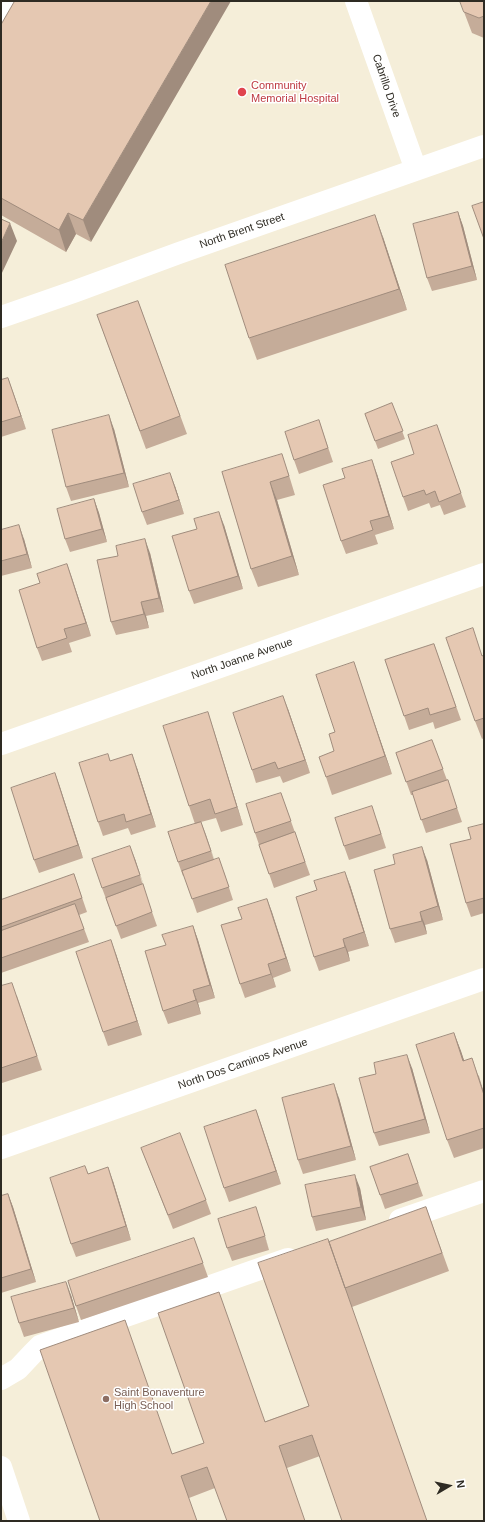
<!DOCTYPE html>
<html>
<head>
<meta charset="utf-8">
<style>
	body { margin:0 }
	#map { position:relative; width:485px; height:1522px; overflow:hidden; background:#f5eed9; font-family:Arial,sans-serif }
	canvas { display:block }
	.frame { position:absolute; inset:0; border:2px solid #2e2b23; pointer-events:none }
	.north { position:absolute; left:429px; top:1466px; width:40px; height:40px; -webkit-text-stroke:3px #fff; paint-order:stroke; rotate:81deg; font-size:11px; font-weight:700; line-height:16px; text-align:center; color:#2e2b23 }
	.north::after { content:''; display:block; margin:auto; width:14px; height:18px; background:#2e2b23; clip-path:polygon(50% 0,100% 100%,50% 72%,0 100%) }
</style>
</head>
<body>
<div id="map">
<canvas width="485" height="1522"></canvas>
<div class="frame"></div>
<div class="north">N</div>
</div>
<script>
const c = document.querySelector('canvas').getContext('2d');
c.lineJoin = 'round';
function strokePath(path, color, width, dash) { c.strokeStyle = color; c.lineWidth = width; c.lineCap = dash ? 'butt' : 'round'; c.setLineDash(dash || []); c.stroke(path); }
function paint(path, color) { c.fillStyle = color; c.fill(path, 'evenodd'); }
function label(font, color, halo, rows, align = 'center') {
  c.font = font + ' Arial,sans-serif'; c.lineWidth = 3; c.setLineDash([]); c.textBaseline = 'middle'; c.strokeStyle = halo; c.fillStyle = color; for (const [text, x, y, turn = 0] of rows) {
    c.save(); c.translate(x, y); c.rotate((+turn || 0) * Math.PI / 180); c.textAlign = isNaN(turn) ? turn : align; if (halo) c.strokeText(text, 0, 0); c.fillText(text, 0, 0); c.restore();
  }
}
strokePath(new Path2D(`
	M356,1L416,170
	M1,16L10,1
	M1,317L76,291L179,253L484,146
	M1,744L484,574
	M1,1148L484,979
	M400,1220L484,1191
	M1,1379L18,1369L33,1353L40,1346L288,1259`), '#fff', 22);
strokePath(new Path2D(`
	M1,1467L19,1521`), '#fff', 22);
paint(new Path2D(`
	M15,1L91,242L76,234L66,252L1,215V25Z
	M484,1V38L472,33L464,12Z
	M458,212L463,226L477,280L432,291L427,278Z
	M383,237L407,310L257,360L249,338Z
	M138,301L187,434L146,449L97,315Z
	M8,378L26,429L1,437V380Z
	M392,403L405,439L378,449L365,414Z
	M319,420L333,462L299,474L294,460Z
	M437,425L466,507L444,515L440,505L431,508L429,503L408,511L403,497L414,454Z
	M114,429L129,487L71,501L66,487Z
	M222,472H288L295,495L277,500L299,575L258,587L251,569Z
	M377,474L394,529L375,535L378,544L346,554L341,541Z
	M175,486L184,514L147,525L142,512Z
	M94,499L99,513L107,542L70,552L65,539Z
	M224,525L243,589L194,604L189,591Z
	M1,530L24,539L32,568L1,576Z
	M150,553L164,612L146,616L149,628L116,635L111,622Z
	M67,564L91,636L69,643L72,652L42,661L37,648L40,583Z
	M434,644L461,720L435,729L433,722L409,730L385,660Z
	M484,655V738L482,739L475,721L483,656Z
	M360,681L392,774L332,795L326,777L334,751L335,732Z
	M288,709L310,773L283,783L280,776L256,783L252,770Z
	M214,731L243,825L221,832L216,818L201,822L214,860L224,872L233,900L197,913L184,875L183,876L178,862L195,824L189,806Z
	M432,740L447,780L452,793L462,822L426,833L413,795H411L396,753Z
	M110,761L137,768L156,827L131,835L128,828L103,836L98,822Z
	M55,773L83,858L39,873L34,860Z
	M281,793L310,875L274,888L255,833Z
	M377,820L386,848L349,860L344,846Z
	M484,824V913L471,917L466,903L471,839Z
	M135,859L144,889L157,926L121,939L102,888Z
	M427,860L443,920L425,925L427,934L395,943L390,929Z
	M74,874L87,912L79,915L89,942L1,973V900Z
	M350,885L369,946L348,952L350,961L319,971L314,957Z
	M267,899L291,971L273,978L276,987L245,998L240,984L242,919Z
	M193,926L198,940L215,998L198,1003L201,1014L168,1024L163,1011L166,945Z
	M116,954L142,1035L108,1046L103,1032Z
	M1,986L17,996L42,1070L2,1083L1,1080Z
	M454,1033L464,1060L479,1076L484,1093V1148L454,1158L447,1140Z
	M412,1068L430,1133L379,1146L374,1133Z
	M339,1098L356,1160L303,1174L298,1160Z
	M256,1110L281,1184L229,1202L224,1188Z
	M141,1148L206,1200L211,1214L173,1229Z
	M408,1154L423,1196L385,1209L370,1167Z
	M88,1174L113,1181L131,1240L76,1257L71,1244Z
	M360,1188L366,1220L316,1231L312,1217Z
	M8,1194L13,1207L36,1282L1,1293V1196Z
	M426,1207L449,1271L352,1307L320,1456L287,1468L215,1488L189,1498L100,1521L173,1454L309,1406L329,1242Z
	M260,1221L269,1250L232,1261L227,1248Z
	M199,1252L208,1277L81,1320L76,1306Z
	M71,1295L79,1322L24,1337L19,1323Z`), '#c5ac99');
paint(new Path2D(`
	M211,1H231L91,242L83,220Z
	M458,212L463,226L477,280L472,266Z
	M68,213L76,234L66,252L59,230Z
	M375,215L383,237L407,310L399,289Z
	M10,223L17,241L1,275V243Z
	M8,378L13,392L26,429L21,416Z
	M109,415L114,429L129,487L124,473Z
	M372,460L377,474L394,529L389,516Z
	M170,473L175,486L184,514L179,500Z
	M270,482L277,500L299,575L292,556Z
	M94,499L99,513L107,542L102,529Z
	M219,512L224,525L243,589L238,576Z
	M19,525L24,539L32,568L27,554Z
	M145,539L150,553L164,612L159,598Z
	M67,564L72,578L91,636L86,623Z
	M141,602L146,616L149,628L144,614Z
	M354,662L360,681L392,774L385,756Z
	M283,696L288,709L310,773L305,760Z
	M208,712L214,731L243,825L237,807Z
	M132,754L137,768L156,827L151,814Z
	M55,773L60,787L83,858L78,845Z
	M201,822L206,835L216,865L211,851Z
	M130,846L135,859L145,889L140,875Z
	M422,847L427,860L443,920L438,906Z
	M345,872L350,885L369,946L364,932Z
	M267,899L272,912L291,971L286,958Z
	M420,912L425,925L427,934L422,921Z
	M193,926L198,940L215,998L210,985Z
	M343,939L348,952L350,961L345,947Z
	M111,940L116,954L142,1035L137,1021Z
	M268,964L273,978L276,987L271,974Z
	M193,990L198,1003L201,1014L196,1000Z
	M454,1033L461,1051L470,1079L463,1061Z
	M407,1055L412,1068L430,1133L425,1119Z
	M472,1058L484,1093V1095Z
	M334,1084L339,1098L356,1160L351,1146Z
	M256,1110L261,1124L281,1184L276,1171Z
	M108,1167L113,1181L131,1240L126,1226Z
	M355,1175L360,1188L366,1220L361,1207Z
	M8,1194L13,1207L36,1282L31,1269Z
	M256,1207L260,1221L269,1250L265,1236Z
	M66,1282L71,1295L79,1322L74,1308Z`), '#a08c7d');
const building = new Path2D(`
	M15,1H211L83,220L68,213L59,230L1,198V25Z
	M460,1H484V16L479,18L464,12Z
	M484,202V239L472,206Z
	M458,212L472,266L427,278L413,224Z
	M375,215L399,289L249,338L225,265Z
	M1,219L10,223L1,243Z
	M138,301L180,416L140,431L97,315Z
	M8,378L21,416L1,422V380Z
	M392,403L403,431L375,441L365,414Z
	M109,415L124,473L66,487L52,430Z
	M319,420L328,448L294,460L285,432Z
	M437,425L461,493L439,502L435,491L426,495L424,490L403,497L391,462L414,454L408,435Z
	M282,454L289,476L270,482L292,556L251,569L222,472Z
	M372,460L389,516L370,521L373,530L341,541L323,485L345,478L342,469Z
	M170,473L179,500L142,512L133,484Z
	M94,499L102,529L65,539L57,509Z
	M219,512L238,576L189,591L172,536L197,529L194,519Z
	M19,525L27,554L1,561V530Z
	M145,539L159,598L141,602L144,614L111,622L97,560L118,556L116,546Z
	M67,564L86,623L64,629L67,638L37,648L19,590L40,583L37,574Z
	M473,628L482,656L484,655V718L475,721L446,638Z
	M434,644L456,707L430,715L428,708L404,716L385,660Z
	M354,662L385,756L326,777L319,757L334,751L329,734L335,732L316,675Z
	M283,696L305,760L278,769L275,762L252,770L233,713Z
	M208,712L237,807L215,814L210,799L189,806L163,726Z
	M432,740L443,769L406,782L396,753Z
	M108,754L110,761L132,754L151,814L126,822L124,814L98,822L79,763Z
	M55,773L78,845L34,860L11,788Z
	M448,780L457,808L421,820L412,792Z
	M281,793L291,821L255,833L246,804Z
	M372,806L381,834L344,846L335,818Z
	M201,822L211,851L178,862L168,832Z
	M484,824V898L466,903L450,844L471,839L468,828Z
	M295,832L305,862L269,874L259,845Z
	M130,846L140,875L102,888L92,859Z
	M422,847L438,906L420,912L422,921L390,929L374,870L395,864L393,855Z
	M219,858L229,887L192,899L182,871Z
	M345,872L364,932L343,939L345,947L314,957L296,897L317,890L314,881Z
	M74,874L82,898L1,927V900Z
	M143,884L152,912L116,926L106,898Z
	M267,899L286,958L268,964L271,974L240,984L221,925L242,919L238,908Z
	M75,904L84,929L1,958V931Z
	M193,926L210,985L193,990L196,1000L163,1011L145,951L166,945L162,935Z
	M111,940L137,1021L103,1032L76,952Z
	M12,983L37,1056L1,1068V986Z
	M454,1033L463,1061L472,1058L484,1095V1128L447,1140L416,1045Z
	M407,1055L425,1119L374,1133L359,1078L376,1074L374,1063Z
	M334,1084L351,1146L298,1160L282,1098Z
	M256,1110L276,1171L224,1188L204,1127Z
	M180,1133L206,1200L168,1215L141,1148Z
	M408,1154L418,1183L380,1195L370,1167Z
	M85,1166L88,1174L108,1167L126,1226L71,1244L50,1178Z
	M355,1175L361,1207L312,1217L305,1185Z
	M8,1194L31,1269L1,1278V1196Z
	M256,1207L265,1236L227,1248L218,1219Z
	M426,1207L442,1253L345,1288L329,1242Z
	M194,1238L203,1263L76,1306L68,1281Z
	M328,1239L427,1521H342L312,1435L279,1446L305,1521H227L207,1467L181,1476L197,1521H100L40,1350L125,1320L172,1454L204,1443L158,1313L219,1292L265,1422L309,1406L258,1263Z
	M66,1282L74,1308L19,1323L11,1297Z`);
paint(building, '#e5c8b2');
strokePath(building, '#a08c7d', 1);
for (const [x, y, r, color] of [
	[242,92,5,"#e0444e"],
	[106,1399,4,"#8d6e63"]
]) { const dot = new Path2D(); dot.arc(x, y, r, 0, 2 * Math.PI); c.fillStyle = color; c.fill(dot); strokePath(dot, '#fff', 1.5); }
label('11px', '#be3a42', '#fff', [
	["Community",251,86],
	["Memorial Hospital",251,99]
], 'left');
label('11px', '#2e2b23', '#fff', [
	["Cabrillo Drive",386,86,71],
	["North Brent Street",242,231,-19],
	["North Joanne Avenue",242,659,-19],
	["North Dos Caminos Avenue",243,1064,-19]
]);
label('11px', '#785e54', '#fff', [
	["Saint Bonaventure",114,1393],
	["High School",114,1406]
], 'left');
</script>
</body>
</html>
